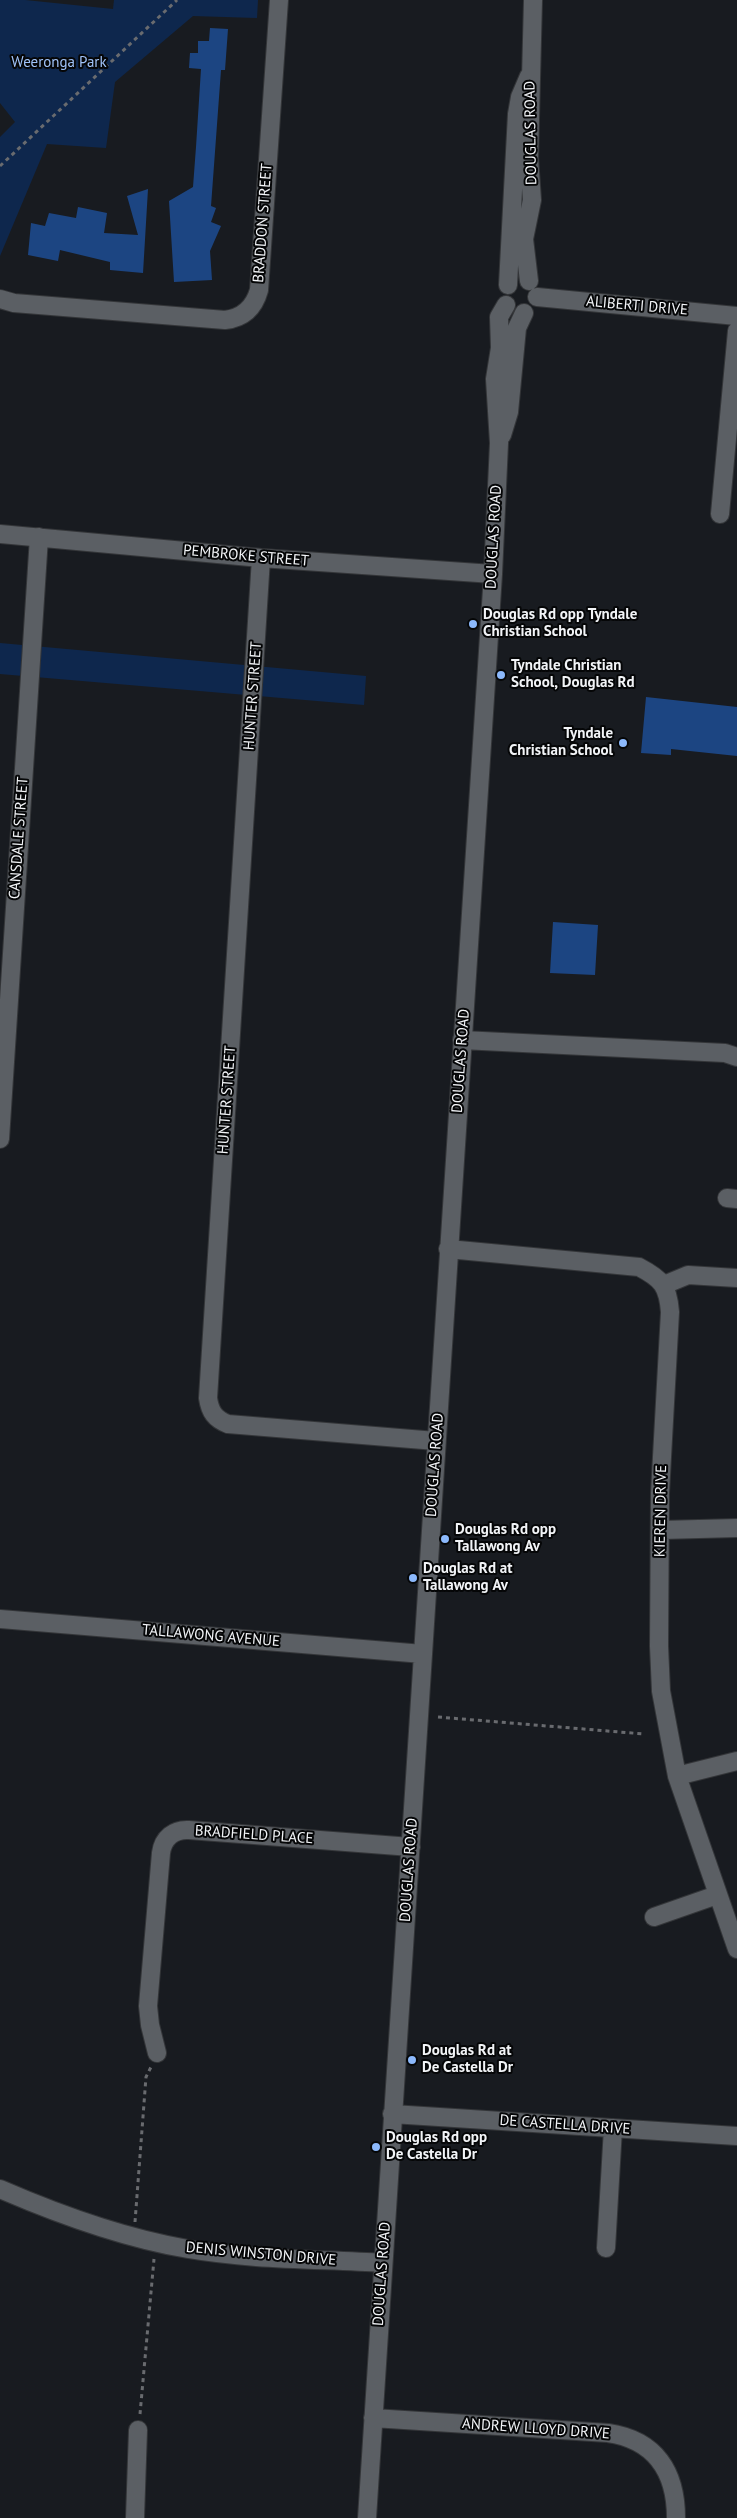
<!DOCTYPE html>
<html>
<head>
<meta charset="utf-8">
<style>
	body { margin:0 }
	canvas { display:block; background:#181b20 }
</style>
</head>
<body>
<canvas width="737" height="2518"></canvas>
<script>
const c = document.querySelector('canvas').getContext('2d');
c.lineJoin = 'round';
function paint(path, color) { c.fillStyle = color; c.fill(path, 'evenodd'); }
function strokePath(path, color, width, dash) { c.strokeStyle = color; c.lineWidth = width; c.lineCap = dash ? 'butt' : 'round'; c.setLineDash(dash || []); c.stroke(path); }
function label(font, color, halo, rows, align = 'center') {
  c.font = font + ' "PT Sans",sans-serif'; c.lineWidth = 4; c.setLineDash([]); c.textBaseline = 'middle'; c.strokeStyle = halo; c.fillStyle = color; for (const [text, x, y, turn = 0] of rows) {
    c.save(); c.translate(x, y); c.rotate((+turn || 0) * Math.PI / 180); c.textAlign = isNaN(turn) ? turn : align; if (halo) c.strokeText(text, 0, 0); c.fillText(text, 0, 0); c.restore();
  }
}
paint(new Path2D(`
	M0,0H25L113,9L114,0H258L257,18L193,16L115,82L106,148L47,144L0,256V137L15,122L0,103Z
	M0,643L366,676L364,705L0,674Z`), '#0e274d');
paint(new Path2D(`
	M210,28L228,29L225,70H221L211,206L216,208L211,222L221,226L210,251L212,280L174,282L169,201L193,187L196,147L201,69L189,68L190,53H198V41H209Z
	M148,189L143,273L110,270V262L60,250L58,261L28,255L31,223L45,226L49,213L76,218L78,207L107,213L104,233L138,235L127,196Z
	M646,697L737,707V756L671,749V755L641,753Z
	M553,922L598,925L595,975L550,973Z`), '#1c4582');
const minor = new Path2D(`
	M529,281L524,239L532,200L529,158L533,0
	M508,285L517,114L520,97L529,76
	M537,297L737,316
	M0,299L14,303L225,320C243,318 254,308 259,290L279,0
	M502,435L509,412L517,328L524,313
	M720,514L737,331
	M0,534L261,558L493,574
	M261,558L208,1398C210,1412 215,1419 228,1424L436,1441
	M462,1040L725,1053L737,1057
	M0,1139L39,537
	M727,1198L737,1199
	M448,1249L639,1267C662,1279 668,1286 670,1312L660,1493L659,1646L661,1691L677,1776L737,1949
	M664,1285L688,1275L737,1278
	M661,1530L737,1528
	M0,1619L423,1654
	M677,1776L737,1761
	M654,1917L717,1895
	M157,2053L150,2025L148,2006L161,1853C163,1838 174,1829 189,1830L411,1847
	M392,2114L737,2136
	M0,2189C60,2215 123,2238 188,2249C252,2260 318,2259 383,2263
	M606,2248L613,2128
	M373,2418L608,2433C656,2440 676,2472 676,2518
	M135,2518L138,2430
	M367,2518L493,574L499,443L495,379L500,348L499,317L506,305`);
strokePath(minor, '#343639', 20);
strokePath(new Path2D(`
	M0,166L177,0
	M438,1717L644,1734
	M135,2222L146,2077L151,2067
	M140,2414L154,2259`), '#696b6f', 3, [4, 4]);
strokePath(minor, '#5b5f64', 18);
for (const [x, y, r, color] of [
	[473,624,5,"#8cb9fc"],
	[501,675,5,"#8cb9fc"],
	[623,743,5,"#8cb9fc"],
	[445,1539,5,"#8cb9fc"],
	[413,1578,5,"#8cb9fc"],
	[412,2060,5,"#8cb9fc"],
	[376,2147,5,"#8cb9fc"]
]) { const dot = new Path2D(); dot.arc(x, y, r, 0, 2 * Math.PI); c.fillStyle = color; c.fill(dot); strokePath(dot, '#050607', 2); }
label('15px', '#a0c3f9', '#050607', [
	["Weeronga Park",59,63]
]);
label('15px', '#f2f4f7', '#050607', [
	["DOUGLAS ROAD",531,133,-91],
	["BRADDON STREET",263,223,-86],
	["ALIBERTI DRIVE",637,306,5],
	["DOUGLAS ROAD",494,537,-87],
	["PEMBROKE STREET",246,556,5],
	["HUNTER STREET",253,696,-86],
	["CANSDALE STREET",19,838,-86],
	["DOUGLAS ROAD",461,1061,-86],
	["HUNTER STREET",227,1100,-86],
	["DOUGLAS ROAD",435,1465,-86],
	["KIEREN DRIVE",661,1511,-89],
	["TALLAWONG AVENUE",211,1636,5],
	["BRADFIELD PLACE",254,1835,4],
	["DOUGLAS ROAD",409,1870,-86],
	["DE CASTELLA DRIVE",565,2125,4],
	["DENIS WINSTON DRIVE",261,2254,5],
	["DOUGLAS ROAD",382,2274,-86],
	["ANDREW LLOYD DRIVE",536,2429,4]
]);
label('bold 15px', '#f2f4f7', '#050607', [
	["Douglas Rd opp Tyndale",483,615],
	["Christian School",483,632],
	["Tyndale Christian",511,666],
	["School, Douglas Rd",511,683],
	["Tyndale",613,734,"right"],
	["Christian School",613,751,"right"],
	["Douglas Rd opp",455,1530],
	["Tallawong Av",455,1547],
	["Douglas Rd at",423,1569],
	["Tallawong Av",423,1586],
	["Douglas Rd at",422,2051],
	["De Castella Dr",422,2068],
	["Douglas Rd opp",386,2138],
	["De Castella Dr",386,2155]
], 'left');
</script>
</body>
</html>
